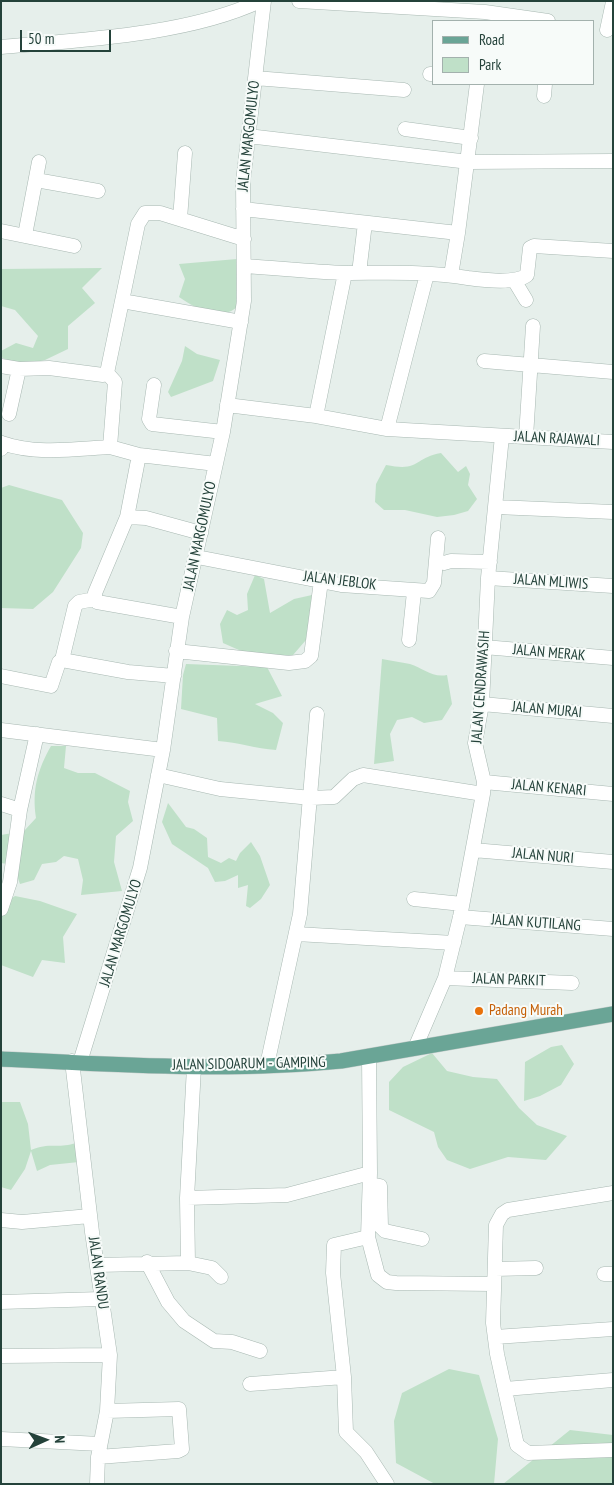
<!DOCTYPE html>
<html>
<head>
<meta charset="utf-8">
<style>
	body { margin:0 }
	#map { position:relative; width:614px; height:1485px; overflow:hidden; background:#e6efeb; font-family:"PT Sans Narrow",sans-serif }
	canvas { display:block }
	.frame { position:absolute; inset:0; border:2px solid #24423a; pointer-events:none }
	.legend { position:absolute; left:432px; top:20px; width:162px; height:65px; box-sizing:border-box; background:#f7fbf9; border:1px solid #a3b1ad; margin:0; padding:6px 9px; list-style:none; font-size:15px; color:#24423a }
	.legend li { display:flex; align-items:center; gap:10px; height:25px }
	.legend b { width:25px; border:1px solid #a3b1ad }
	.north { position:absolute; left:20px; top:1415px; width:50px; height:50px; -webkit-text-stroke:4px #f7fbf9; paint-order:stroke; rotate:88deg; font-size:14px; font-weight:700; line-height:20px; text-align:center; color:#24423a }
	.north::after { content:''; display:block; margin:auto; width:18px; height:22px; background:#24423a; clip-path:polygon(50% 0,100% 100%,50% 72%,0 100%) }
	.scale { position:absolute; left:20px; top:30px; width:91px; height:22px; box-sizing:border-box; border:2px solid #24423a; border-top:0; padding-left:6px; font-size:15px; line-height:18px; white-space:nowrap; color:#24423a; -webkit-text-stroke:4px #f7fbf9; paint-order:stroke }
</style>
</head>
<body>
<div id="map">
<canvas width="614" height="1485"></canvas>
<div class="frame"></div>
<ul class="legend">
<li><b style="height:6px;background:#6aa596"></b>Road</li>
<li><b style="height:14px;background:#bfe0c8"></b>Park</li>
</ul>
<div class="north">N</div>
<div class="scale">50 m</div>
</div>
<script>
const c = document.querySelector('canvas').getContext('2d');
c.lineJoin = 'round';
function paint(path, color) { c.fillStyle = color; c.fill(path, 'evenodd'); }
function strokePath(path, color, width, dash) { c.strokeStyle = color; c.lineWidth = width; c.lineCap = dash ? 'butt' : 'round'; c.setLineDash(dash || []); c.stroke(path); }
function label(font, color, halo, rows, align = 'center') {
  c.font = font + ' "PT Sans Narrow",sans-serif'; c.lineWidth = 4; c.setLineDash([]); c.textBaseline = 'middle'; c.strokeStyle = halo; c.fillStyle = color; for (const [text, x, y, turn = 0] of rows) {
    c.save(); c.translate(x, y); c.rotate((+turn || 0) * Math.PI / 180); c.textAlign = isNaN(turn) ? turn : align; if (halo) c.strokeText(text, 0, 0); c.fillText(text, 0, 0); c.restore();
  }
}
paint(new Path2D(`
	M237,259L236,308C217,322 196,308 179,297L185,279L179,264Z
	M102,268L82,288L95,303L68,326V349L45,360L18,366L1,357V351L16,343L33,348L38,336L15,310L1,306V269Z
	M185,346L197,354L220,360L213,381L171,397L168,392L182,361Z
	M441,453L458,472L466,466L470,474L468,485L477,499L468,511L454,515L437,517L405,510H384L375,502L376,484L386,465C421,472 413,458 441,453Z
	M9,485L62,500L83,533L81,548L53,592L33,609L1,608V488Z
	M255,575L264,579L270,613L294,599L312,595L306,640L293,655L257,658L223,643L220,624L227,610L237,615L248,610L247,594Z
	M382,659C391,661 401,662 410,664C423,668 432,678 447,675L452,704L442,720L424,723L412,717L397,720L390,734L394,761L374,764Z
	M186,664L267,667L282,696L255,704L273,713L283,723L276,750C256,749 238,742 218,741L217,718L181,709L183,675Z
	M51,746H66L64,768L78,773H95L130,791L128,802L133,821L116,836L114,862L122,891L81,895L83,880L78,859L64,856L56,862L42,864L34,880L20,884L13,865L1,863V835L24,831L36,818C32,790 37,771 51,746Z
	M168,803L186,827L194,829L207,838L208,857L221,863L229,858L236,861L240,853L251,842L260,856L270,885L261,899L250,908L246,906L248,885L238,888V875L225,881L215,882L208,868L172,844L162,822Z
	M15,896L40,901L77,914L63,937L65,963L42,960L33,977L1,965V914L6,902Z
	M562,1045L574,1064L561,1085L540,1096L524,1101L525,1062L551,1047Z
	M432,1053L447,1071L473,1077L497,1079L519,1108L537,1125L567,1136L546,1160L508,1157L470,1169L447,1160L438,1147L434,1132L389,1110V1082L403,1067Z
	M1,1102H20L28,1124L31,1150C49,1142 58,1149 76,1143L79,1162L50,1165L37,1171L31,1151L25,1169L11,1190L1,1187Z
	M449,1369L479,1375L498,1439L494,1484H435L396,1463L394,1421L402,1393Z
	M570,1430L613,1435V1484H503Z`), '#bfe0c8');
const minor = new Path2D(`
	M299,1L485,12L548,21
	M607,30L613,2
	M1,47C81,40 188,35 260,1
	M430,74H433
	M255,78L404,90
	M544,96L545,84
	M405,129L471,138
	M248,136L469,162L613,161
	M36,180L98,191
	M243,209L458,233L477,84
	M180,219L185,153
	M1,231L74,246
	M25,235L39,162
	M244,266C278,268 312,272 346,273C387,273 427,271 468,278C482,280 516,284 527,275L530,248L534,246L613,251
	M359,273L365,223
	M451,275L458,233
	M514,280L526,300
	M122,301L241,322
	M484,361L613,372
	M1,366L19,369L49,368L103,375L107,373L138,224L145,213H160L244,239
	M107,373L115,382L110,447L139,455L216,464
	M154,385L149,419L152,424L223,432
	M227,405L316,416L387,429L613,442
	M9,414L19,369
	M316,416L345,273
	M387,429L427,274
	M526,437L533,326
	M1,449L2,443C36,455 75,449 110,447
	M496,507L613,512
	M127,517L139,455
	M197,557L341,585L429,591L434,583L438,538
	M444,563L451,561L490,562
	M488,578L613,586
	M182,617L97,602L95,599V593L127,517L146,518L201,533
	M409,640L414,592
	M484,647L613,658
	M176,651L289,663L305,661L311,656L321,581
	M62,660L75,606L79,602L95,599
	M1,676L51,686L59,662L62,660L128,672L174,676
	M482,704L613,716
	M1,730L163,750
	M158,775L220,789L311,798L334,797L353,779L363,775L483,794
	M484,782L613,794
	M1,804L20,810
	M473,850L613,862
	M414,899L462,904
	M1,909L10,882L20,810L37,734
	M460,917L613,929
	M296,934L454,943
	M445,978L572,983
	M415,1048L445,978L460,917L483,794L484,782L475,743L482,704L488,578L502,436
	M369,1056L370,1173L368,1237L378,1275L387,1282L396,1283L494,1284
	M72,1061L92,1232L110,1355L107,1411L98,1457L97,1484
	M80,1062L140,868L163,750L182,617L223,432L244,301L243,182L264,1
	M267,1065L300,914L317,714
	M370,1184L380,1186L381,1227L385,1231L422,1239
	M613,1193L508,1210L502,1214L496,1225L493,1323L497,1354L517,1445L528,1453L613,1450
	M187,1198L287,1195L370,1173
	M1,1220L22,1222L90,1216
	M368,1237L334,1245L333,1273L344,1377L346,1432L366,1452L387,1484
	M147,1262L168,1302L184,1321L214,1341L232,1342L260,1351
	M188,1263L212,1268L221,1277
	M97,1265L188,1263L187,1198L194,1067
	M495,1269L536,1268
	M604,1274H613
	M1,1302L101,1299
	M495,1337L613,1329
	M1,1356L110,1355
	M250,1384L344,1377
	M505,1389L613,1380
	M1,1439L100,1444
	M98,1457L178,1451L182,1449L179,1409L107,1411`);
const major = new Path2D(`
	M1,1059C114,1065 229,1072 341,1061L613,1014`);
strokePath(minor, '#a8b8b2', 15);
strokePath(major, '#c2cac8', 16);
strokePath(minor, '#fff', 14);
strokePath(major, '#6aa596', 15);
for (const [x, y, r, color] of [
	[479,1011,5,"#e8710a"]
]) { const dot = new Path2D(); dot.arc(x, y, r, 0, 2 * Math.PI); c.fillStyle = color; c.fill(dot); strokePath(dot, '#f7fbf9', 2); }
label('15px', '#24423a', '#f7fbf9', [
	["JALAN MARGOMULYO",249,136,-84],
	["JALAN RAJAWALI",557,439,3],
	["JALAN MARGOMULYO",200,536,-78],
	["JALAN JEBLOK",340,581,7],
	["JALAN MLIWIS",551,582,4],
	["JALAN MERAK",549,653,5],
	["JALAN CENDRAWASIH",481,687,-86],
	["JALAN MURAI",547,710,5],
	["JALAN KENARI",549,788,5],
	["JALAN NURI",543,856,5],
	["JALAN KUTILANG",536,923,4],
	["JALAN MARGOMULYO",121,933,-73],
	["JALAN PARKIT",509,980,2],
	["JALAN SIDOARUM - GAMPING",249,1064,-1],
	["JALAN RANDU",98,1273,82]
]);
label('15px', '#c56008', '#f7fbf9', [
	["Padang Murah",489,1011]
], 'left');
</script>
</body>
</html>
